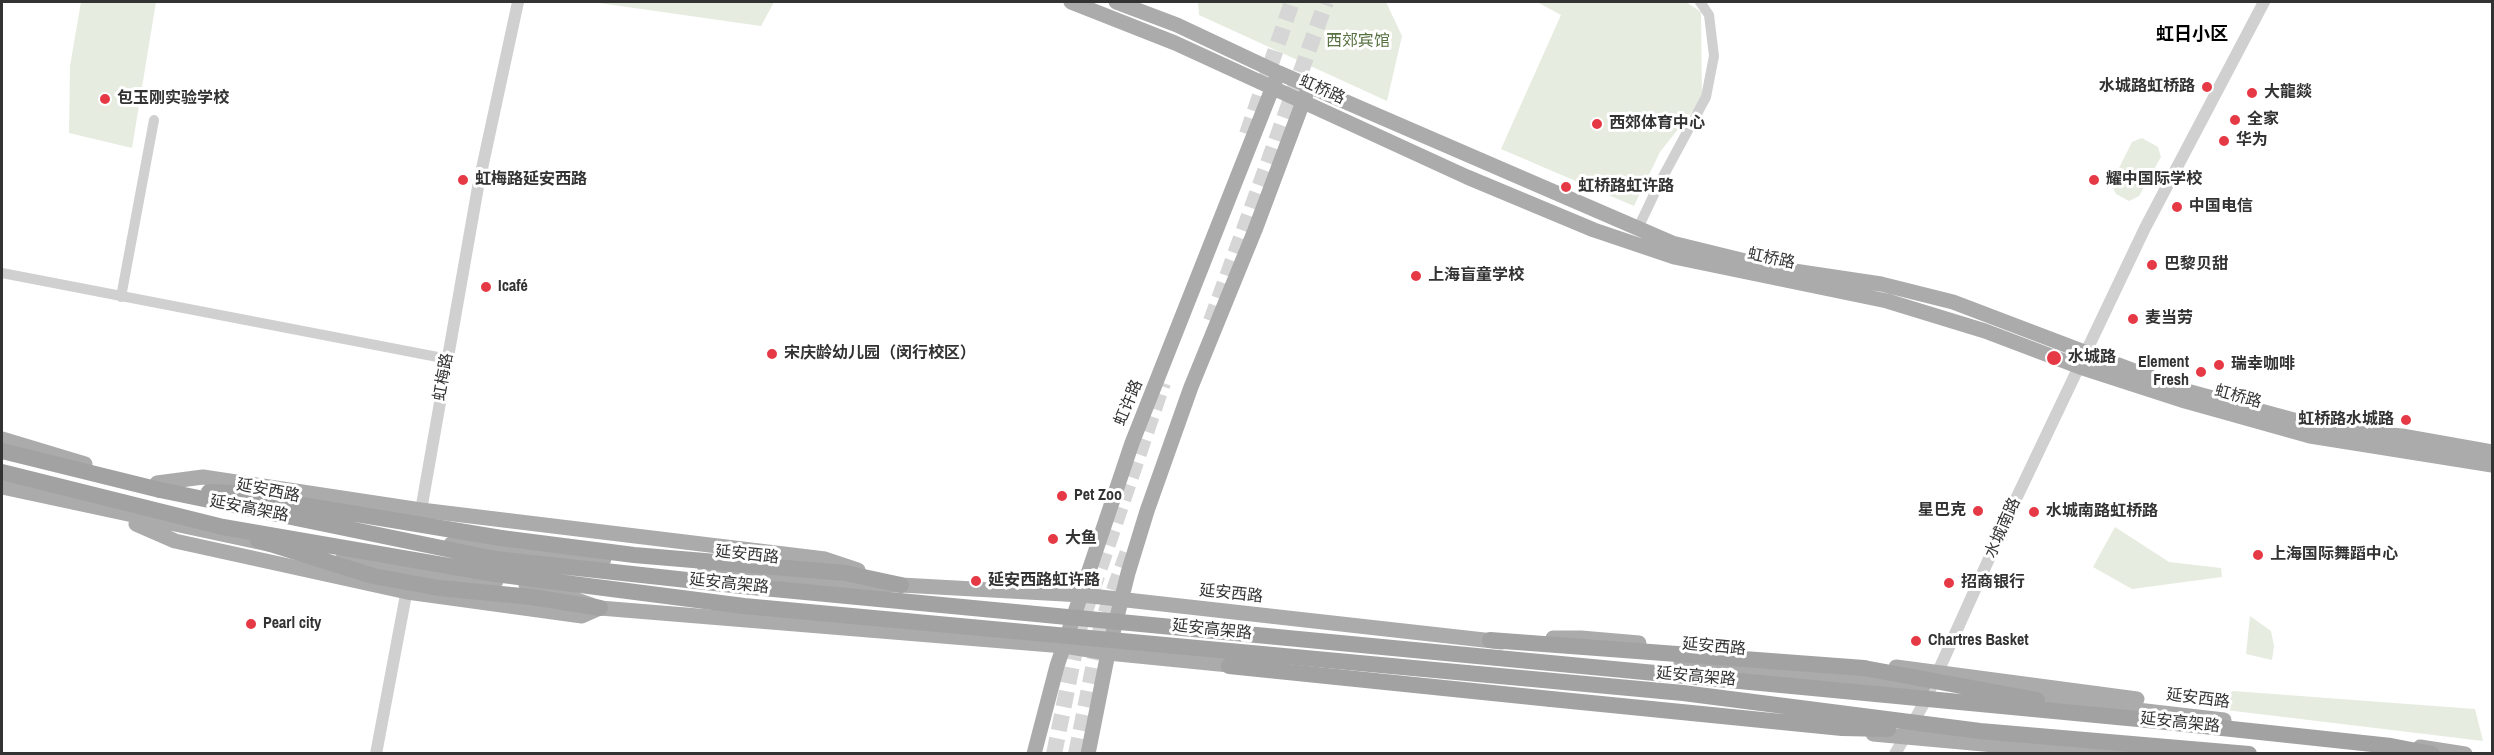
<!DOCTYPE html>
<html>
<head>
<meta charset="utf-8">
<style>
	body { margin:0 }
	#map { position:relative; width:2494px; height:755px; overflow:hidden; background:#fff; font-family:"Archivo Narrow",sans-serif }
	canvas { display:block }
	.frame { position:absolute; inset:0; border:3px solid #333; pointer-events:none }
</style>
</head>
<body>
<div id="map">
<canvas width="2494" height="755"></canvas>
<div class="frame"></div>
</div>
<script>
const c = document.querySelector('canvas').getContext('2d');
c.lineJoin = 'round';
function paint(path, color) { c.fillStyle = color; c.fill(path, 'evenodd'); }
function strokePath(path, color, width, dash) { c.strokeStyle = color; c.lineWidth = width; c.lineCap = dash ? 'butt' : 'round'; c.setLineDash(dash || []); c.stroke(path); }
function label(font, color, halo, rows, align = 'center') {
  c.font = font + ' "Archivo Narrow","Noto Sans SC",sans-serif'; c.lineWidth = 6; c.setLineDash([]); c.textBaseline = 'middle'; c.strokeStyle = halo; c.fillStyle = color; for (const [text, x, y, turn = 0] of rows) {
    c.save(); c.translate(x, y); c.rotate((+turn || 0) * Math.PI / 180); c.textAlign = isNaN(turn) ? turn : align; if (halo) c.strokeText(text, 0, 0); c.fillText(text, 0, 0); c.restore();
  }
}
paint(new Path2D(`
	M81,2H156L132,148L69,133L70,66Z
	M592,2H774L761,26Z
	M1198,2H1386L1402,36L1387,101L1199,15Z
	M1537,2H1686L1701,12L1702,99L1660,152L1634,206L1501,149L1561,15Z
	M2142,138L2158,147L2161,157L2139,196L2129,201L2116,194L2111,184L2132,142Z
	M2115,527L2169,562L2221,568L2222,577L2132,589L2093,567Z
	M2250,616L2271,631L2274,646L2272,660L2246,654Z
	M2233,691L2475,709L2483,741L2209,708Z`), '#e6ecdf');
strokePath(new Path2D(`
	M1247,134L1292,2
	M1211,321L1326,2
	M1054,754L1080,626L1163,383
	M1076,754L1102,623L1130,546`), '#d6d6d6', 16, [16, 8]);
strokePath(new Path2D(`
	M1638,228L1659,184L1706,97L1714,56L1709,15L1700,2
	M2,273L448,359
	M121,297L154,120`), '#d0d0d0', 10);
strokePath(new Path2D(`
	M420,516L478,187L518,2
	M376,754L408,584
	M1895,754L1923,705L2015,501L2145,228L2264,2`), '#d0d0d0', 12);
strokePath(new Path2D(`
	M1071,2L1175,43L1467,177L1594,230L1674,257L1887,301L1985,331L2080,367L2185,401L2310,436L2492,465
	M1116,2L1177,25L1279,73L1672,243L1774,268L1881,284L1953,302L2187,391L2327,429L2402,436L2492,452
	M2,439L85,464
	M157,483L203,477L421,510L825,559L858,570
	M2,487L268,544
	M136,524L175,541L407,592L582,616L600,608
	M451,544L604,559
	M342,560L410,572L496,581
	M705,569L866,585H901L1082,595L1502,642
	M526,585L537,586L600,608L1064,646L1108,653L1239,666
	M1553,638H1581L1639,643
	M1681,662L1923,686
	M1896,667L2137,699
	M2024,697L2224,720
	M1873,734L2071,752L2130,750
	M2420,747L2465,754
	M1034,754L1057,666L1132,443L1276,79
	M1088,754L1108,653L1128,573L1147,511L1191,387L1255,230L1306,94`), '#ababab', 15);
strokePath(new Path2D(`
	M2,451L160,490
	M501,538L634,555L845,573L901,585
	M532,597L600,608
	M1490,640L1864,668
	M1229,666L1551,699`), '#a2a2a2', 16);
strokePath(new Path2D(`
	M2,472L223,527L495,574L744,606L1683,693L1980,731L2249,754
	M160,490L495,559L742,586L2138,719L2391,746L2432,754
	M209,492L230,493L501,538
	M258,540L373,576L439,588L532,597
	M1864,668L2037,700
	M1551,699L1842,728L1888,729`), '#a2a2a2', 16);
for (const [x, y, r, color] of [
	[2207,87,6,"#e63946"],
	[2252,93,6,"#e63946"],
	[105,99,6,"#e63946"],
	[2235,120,6,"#e63946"],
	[1597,124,6,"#e63946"],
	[2224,141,6,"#e63946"],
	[463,180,6,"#e63946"],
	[2094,180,6,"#e63946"],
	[1566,187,6,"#e63946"],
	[2177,207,6,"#e63946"],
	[2152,265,6,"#e63946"],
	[1416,276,6,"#e63946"],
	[486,287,6,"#e63946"],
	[2133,319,6,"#e63946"],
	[772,354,6,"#e63946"],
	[2054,358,8,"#e63946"],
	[2219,365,6,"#e63946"],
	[2201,372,6,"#e63946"],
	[2406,420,6,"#e63946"],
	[1062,496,6,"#e63946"],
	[1978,511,6,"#e63946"],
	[2034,512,6,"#e63946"],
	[1053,539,6,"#e63946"],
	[2258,555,6,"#e63946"],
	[976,581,6,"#e63946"],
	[1949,583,6,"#e63946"],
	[251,624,6,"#e63946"],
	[1916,641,6,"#e63946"]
]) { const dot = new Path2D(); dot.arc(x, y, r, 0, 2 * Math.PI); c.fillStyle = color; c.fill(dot); strokePath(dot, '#fff', 2); }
label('16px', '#56703f', '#fff', [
	["西郊宾馆",1358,42]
]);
label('bold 16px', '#333', '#fff', [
	["水城路虹桥路",2195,87,"right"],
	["大龍燚",2264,93],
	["包玉刚实验学校",117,99],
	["全家",2247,120],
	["西郊体育中心",1609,124],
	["华为",2236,141],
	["虹梅路延安西路",475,180],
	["耀中国际学校",2106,180],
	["虹桥路虹许路",1578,187],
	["中国电信",2189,207],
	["巴黎贝甜",2164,265],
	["上海盲童学校",1428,276],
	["Icafé",498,287],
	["麦当劳",2145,319],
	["宋庆龄幼儿园（闵行校区）",784,354],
	["水城路",2068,358],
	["Element",2189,363,"right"],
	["Fresh",2189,381,"right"],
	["瑞幸咖啡",2231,365],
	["虹桥路水城路",2394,420,"right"],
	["Pet Zoo",1074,496],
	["星巴克",1966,511,"right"],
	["水城南路虹桥路",2046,512],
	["大鱼",1065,539],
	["上海国际舞蹈中心",2270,555],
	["延安西路虹许路",988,581],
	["招商银行",1961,583],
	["Pearl city",263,624],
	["Chartres Basket",1928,641]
], 'left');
label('16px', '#333', '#fff', [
	["虹桥路",1322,90,24],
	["虹桥路",1771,259,12],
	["虹梅路",444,377,-80],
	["虹桥路",2238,397,15],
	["虹许路",1129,403,-67],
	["延安西路",268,491,11],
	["延安高架路",249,509,11],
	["水城南路",2003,528,-66],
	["延安西路",747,555,6],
	["延安高架路",729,584,6],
	["延安西路",1231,594,6],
	["延安高架路",1212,630,6],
	["延安西路",1714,647,5],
	["延安高架路",1696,677,5],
	["延安西路",2198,699,7],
	["延安高架路",2180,723,6]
]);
label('bold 18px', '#000', '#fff', [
	["虹日小区",2192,35]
]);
</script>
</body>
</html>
